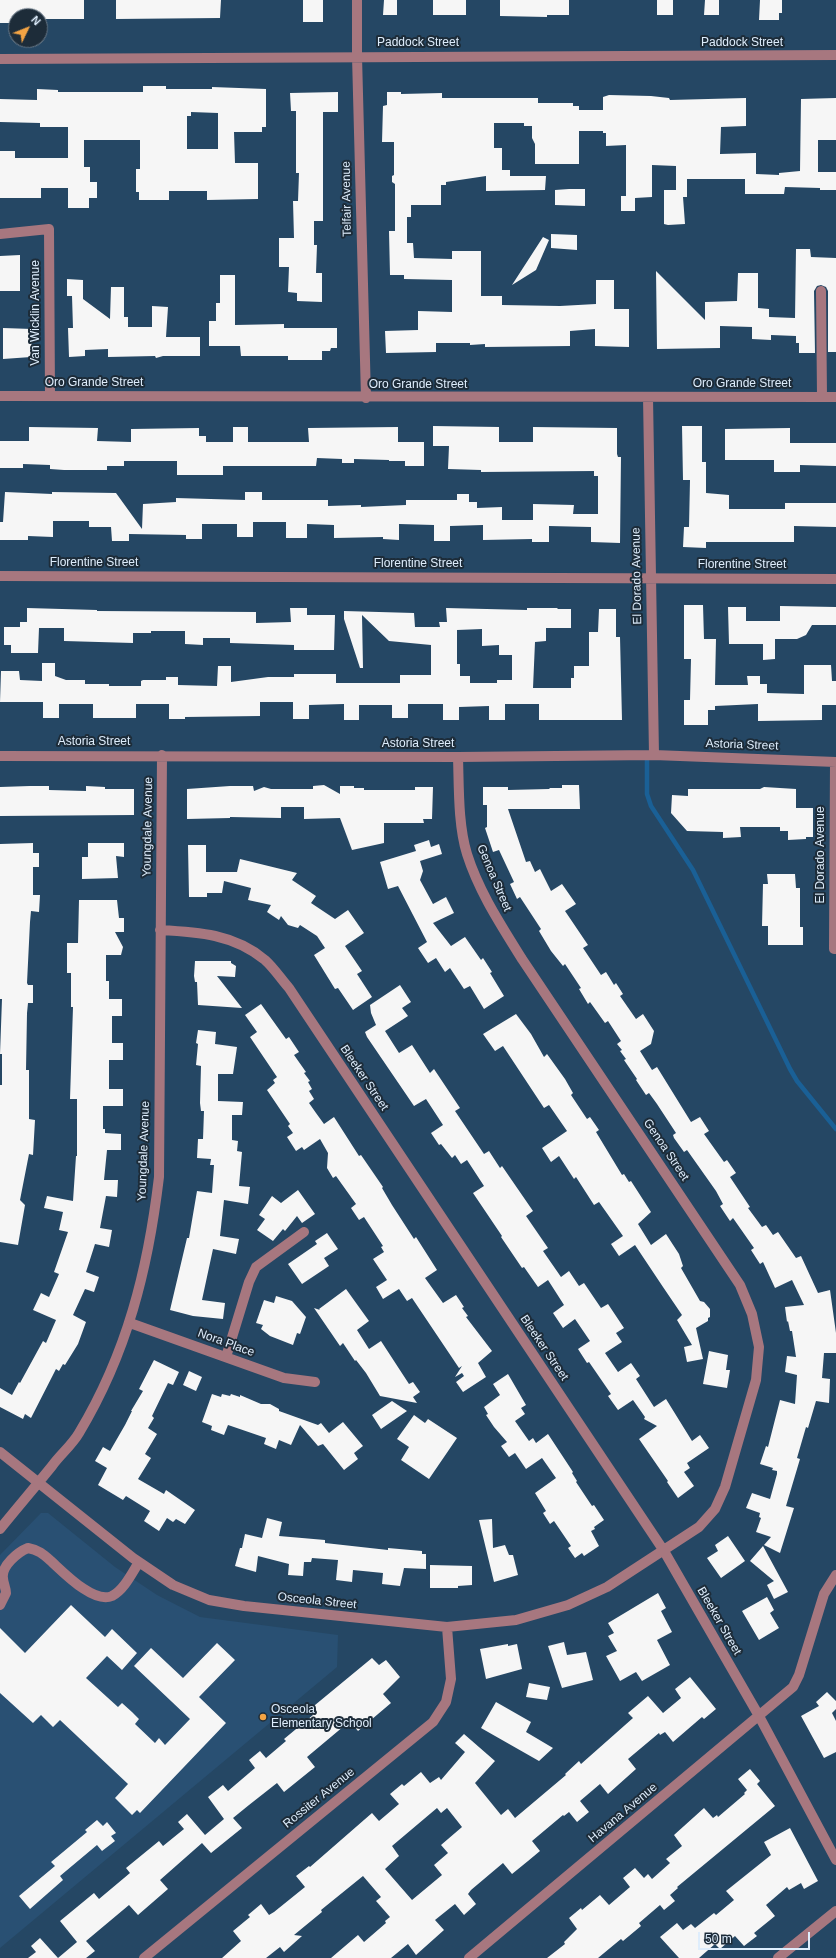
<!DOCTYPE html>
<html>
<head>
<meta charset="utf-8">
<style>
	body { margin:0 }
	#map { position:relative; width:836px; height:1958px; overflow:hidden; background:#254764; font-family:Arial,sans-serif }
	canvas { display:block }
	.north { position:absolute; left:8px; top:8px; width:40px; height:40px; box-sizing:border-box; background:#1d2c39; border:1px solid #6a7987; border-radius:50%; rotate:47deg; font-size:11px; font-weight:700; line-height:16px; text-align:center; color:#deedfc }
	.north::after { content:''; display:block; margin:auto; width:14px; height:18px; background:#f4a444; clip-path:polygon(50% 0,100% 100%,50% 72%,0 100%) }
	.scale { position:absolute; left:698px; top:1932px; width:112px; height:18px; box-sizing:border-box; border:2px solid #deedfc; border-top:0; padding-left:5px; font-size:12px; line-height:14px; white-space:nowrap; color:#deedfc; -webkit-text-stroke:3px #1d2c39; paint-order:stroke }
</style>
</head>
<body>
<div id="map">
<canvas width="836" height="1958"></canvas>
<div class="north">N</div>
<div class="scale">50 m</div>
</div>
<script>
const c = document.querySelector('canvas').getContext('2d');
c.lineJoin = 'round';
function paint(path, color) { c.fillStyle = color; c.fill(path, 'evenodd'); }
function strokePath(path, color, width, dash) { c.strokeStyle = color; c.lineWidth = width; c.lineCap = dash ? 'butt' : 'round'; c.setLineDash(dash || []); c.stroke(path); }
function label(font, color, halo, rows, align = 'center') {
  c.font = font + ' Arial,sans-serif'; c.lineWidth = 4; c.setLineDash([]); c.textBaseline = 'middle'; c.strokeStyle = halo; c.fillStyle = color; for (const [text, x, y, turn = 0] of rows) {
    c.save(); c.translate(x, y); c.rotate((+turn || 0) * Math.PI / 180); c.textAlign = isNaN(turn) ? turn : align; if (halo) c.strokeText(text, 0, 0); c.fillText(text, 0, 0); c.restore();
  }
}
paint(new Path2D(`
	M41,1513H48L115,1567L157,1595L200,1617L338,1635L337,1667L0,1948V1555Z`), '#295073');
strokePath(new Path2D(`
	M647,755V794L651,806L693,870L790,1069L797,1081L836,1129`), '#1a6096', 4.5);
paint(new Path2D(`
	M0,0H84V19H40V16H16L12,17V23H0Z
	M116,0H221L220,18L116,19Z
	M303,0H323V22H303Z
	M384,0H397V15H383Z
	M433,0H466V15H433Z
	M500,0H569V15H547V17L500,16Z
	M657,0H673V15H657Z
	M705,0H719V15H704Z
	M760,0H782V13H779V20H759Z
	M143,86H166V89H212V87L266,89V127H262V132H234L235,163H258V199L207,200V191H169V200H139V192H136V169H140V140H84V167H90V182H97V198H89V208H68V188H41V198H0V151H15V158H68V127H40V123L0,122V99L37,100V89L58,90V92H143ZM191,112L218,113V149H187V116H191Z
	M338,92V112H323V221H314V245H317L316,273H322V302L297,301V293L288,292L289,267H279V238H294L293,201H298L299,173H296V111H291L290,93Z
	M387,92H401V94L442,93V98H538V103H573V106H579V110H603V97L609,95L651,96L669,98L670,100L746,98V126L721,127L720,154L756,153V174L779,175V173L800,171L801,99L836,98V140H818V172H836V190H820V188L785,187L784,194H745V179H687V197H683L685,224L668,225L664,224V190H676V166L652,165V197L635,198V211H621V196H626V145L606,146V133H603V131H579V164H535V144L532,138V126H524V123H494V148H502V170H510V176H546L545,190L486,191V176L446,182V185H441V205H411V217H407V243H413L414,258L452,259V251H481V296H502V305L560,306L596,304V280H614V309H629V347L595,346V329L570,331V346L485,347V344L470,345V343H436V352L386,353L385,331L418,330V311L452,312V280L404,279V275H390L389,231H395V184L392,182V176L394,175V142H382L383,106L387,105Z
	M569,189H585V206L555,205V190Z
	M551,234L577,235V250L551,248Z
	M543,237L549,240L536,270L512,285Z
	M796,249H810L811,257L836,258V352H828V291L826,287L821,285L817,286L814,291L815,353H799V343H796V336L771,335V340L752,339V327L720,326V348L657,349L656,271L705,320V302L737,301L738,273H758V308L769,309V317L795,318Z
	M20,255V291H0V256Z
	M220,275H235V325L284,324V328H337V348H331L330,351H322V360H288V356H241L240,346H209V321H216V303H220Z
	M67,279L83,280V299L110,319L111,287H124V317H128V327H152V306L168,307L166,337H200V356H163L156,358L155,356L108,357V349L85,350V356L69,357L68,328H73L72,296H67Z
	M3,328L32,329L31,357L3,359Z
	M433,426L499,427V442H533V427L617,428V454L618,457H621L620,543L591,542V527L549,526V542H532V539L483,540V525L450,526V541H434V525L399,524V540L383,539V537L334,538V525L307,524V538H286V522H253V537H237V524H202V539H186V535L129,534V541H112L111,527H89V521H53V537L28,536V540H0V522H3L5,492L52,494V492L116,493L142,529L143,504L176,502V498L245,500V492H262V500H328V506L361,505V507L406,505V500H457V494H469V502H477V508L502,507V520H533V504L574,505L573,514H598V476H594V471L481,472V470L448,469L449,446H433Z
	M682,426H702V462H706V493L729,495V509H785V503H836V527L794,526V542H706V548L683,547L684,527H689L690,480H683Z
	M29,427L98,428L97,441L131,442V429L199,428V436H206V442H233V427H248V442H309L308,428L398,427V442H424V466H405V461H389V460L354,459V463H342V459L317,458L316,466H223V475H177V461H124V466H107V470H64L50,469V465L23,464V468H0V441H29Z
	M790,428V443H836V466L800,465V472H774V460H725V429Z
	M684,605H703L704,639H716L715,685H748L747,676H760V684H767V693L804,694V665H831L832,681H836V705H822V720L758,721V704L715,706V710H708V725H684V700H690L691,659H684Z
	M780,606L836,607V625H812L806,635L797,639H775V659L763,660V644H729L728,607H746V621H780Z
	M27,608L97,610V611L256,612V623L291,622L290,608H307V615H335L334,650H294V645L230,643V638H203V645L185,644V631H151V633H133V643L64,641V628H39L38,653H11V645H4V627H20V622H27Z
	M446,608L527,610V608H558L557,609H571V628H546V641L535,642L533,688H571V678H574V666H589V632H598L599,609H616V637H620L622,720H539V704H505V720H489V706L459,707V720H443V704H408V718H392V705H359V720H344V704L309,705V719H293V702H260V716L185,717V719H169V704H136V718H93V704H59V718H43V702H0L1,671H19L20,680L42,681V663H55V676L66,680H85V684H109V686H141V681L143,680H166V677H178V685L217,686L218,666H231V682L268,677H294V674H336V683H400V675H431V645L389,641L362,615L363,668H360L344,619V611L414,613L415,627H440L439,622H447ZM482,629V646L499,645V655H512V680H497V683H470V676H460V664H457V630Z
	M324,785L340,794V786H354V788H364V790H415V787H433L432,819H423L424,823H384V843L352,850L340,818L304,819V807H281V818L230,817V818L187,819V789L230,786H253L254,791L264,787L271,789H313V786Z
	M562,785H579L580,809H508L526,862L530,861L535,872L540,869L551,891L562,884L576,904L565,911L588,945L583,948L601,975L606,972L614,985L616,983L623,994L620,996L636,1019L643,1014L654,1031L651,1044L640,1051L652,1070L657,1067L691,1122L700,1117L709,1131L704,1134L724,1162L727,1160L736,1173L730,1177L750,1207L748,1208L762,1227L766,1225L773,1235L778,1232L796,1258L801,1256L818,1293L830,1290L836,1333V1353H824L822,1378L830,1379L829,1403L816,1401L808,1428L806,1427L797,1458L800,1459L786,1506L794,1508L780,1553L764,1545L771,1537L756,1532L761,1518L759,1517L760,1513L746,1508L752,1493L770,1499L777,1474V1471L772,1470L773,1468L760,1464L766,1446L768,1447L780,1400L795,1404L797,1375L785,1372L787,1356L796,1357L792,1331H790L788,1321L787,1322L785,1307L804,1305L792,1280L775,1288L763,1262L760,1264L751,1250L754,1248L733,1218L730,1221L720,1206L723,1204L716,1191L687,1150L684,1152L674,1138L673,1135L676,1133L657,1104L649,1093L646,1095L636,1080L637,1079L624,1060L626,1059L620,1051L622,1050L617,1044L621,1041L608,1021L605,1023L590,1002L588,1004L579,989L581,988L565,964L563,966L551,951L539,931L541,929L520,897L517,899L510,884L514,882L499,850L493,852L485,828L487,827V805H483V787H508V790L549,789L550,788H562Z
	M30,786H49V790L86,791V786L105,787V789H134V815L0,816V787Z
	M764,787L796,789V808H813V837H806V839L788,840V831H780V827H740L741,837L723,838V832L687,831L671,813L672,795L688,796V789H760Z
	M429,840L431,847L439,844L442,854L420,861L423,871L420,880L433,904L446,897L454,913L433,923L451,946L465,937L481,960L483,958L492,972L490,973L504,996L484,1009L470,986L464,989L450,968L445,972L436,958L428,963L418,948L427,942L398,886L388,889L380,862L416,851L414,845Z
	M33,843V853H39V867H33V895H40L39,912L31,911L30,922L27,983L28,985H33V1003H28L27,1013L26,1070H29V1119L35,1120L33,1155L29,1154L20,1200L25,1205L18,1245L0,1242V1085H2V1054H0L2,999H0V844Z
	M88,843H124V857L116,856L118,878L82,879V857H88Z
	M188,845H206V872H237L240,859L297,873L292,880L316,896L311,903L335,919L348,910L364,933L345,946L362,971L357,974L372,997L353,1010L338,988L335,989L314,955L325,948L317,936L300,925L298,928L288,925L281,916L279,920L267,912L271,905L248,900L251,888L224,881L222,893H207V897H189Z
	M767,874H795L796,888H800V927H803V945H768V926H762L763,884H768Z
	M79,900H117L119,918H124V932H115L123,947L121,955H106V981H109V999H122V1016H112V1043H123V1060H109V1089H123V1106H103V1129H105V1133L121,1134V1150H107L104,1180H118L117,1197L106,1196L100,1228L112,1230L109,1247L95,1244L86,1272L99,1277L94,1292L85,1289L73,1315L86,1322L78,1344L65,1365L63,1364L59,1371L56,1369L31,1418L25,1414L23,1419L0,1407V1388L12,1395L19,1382L20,1383L43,1341L46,1343L56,1320L33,1310L41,1293L49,1297L59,1274L54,1272L68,1232L59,1230L63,1212L44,1208L47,1196L73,1201L76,1156H77V1099H70L73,1007H71V973H67V943H78Z
	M195,961H231V963L236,966L235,977L217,976L242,1008L198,1005L197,982H195L194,976Z
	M400,985L411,1002L402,1008L408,1016L385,1031L399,1053L412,1045L430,1073L434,1069L460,1108L455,1111L484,1154L489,1151L500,1168L502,1166L533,1211L526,1216L548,1248L543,1251L561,1277L569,1271L579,1286L584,1283L601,1308L608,1304L624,1328L616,1333L622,1342L605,1353L618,1372L631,1363L640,1376L636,1379L654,1407L666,1399L692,1441L700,1435L709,1448L687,1463L690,1468L684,1472L694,1486L678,1498L667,1482L668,1481L639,1439L657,1426L644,1419L645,1417L633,1400L618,1410L608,1396L611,1394L589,1362L587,1363L578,1349L590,1341L575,1319L563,1328L553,1313L564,1305L548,1280L538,1287L524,1267L522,1268L501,1237L502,1236L473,1193L484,1186L467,1160L461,1164L455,1155L452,1158L441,1144L439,1145L431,1133L443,1125L426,1099L414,1106L367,1037L365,1032L376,1025L371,1013L370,1005Z
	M261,1004L286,1039L289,1037L299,1052L294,1055L306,1072L304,1073L310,1081L308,1082L312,1089L309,1091L314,1099L309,1103L316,1113L324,1124L334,1117L359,1156L361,1155L383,1187L382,1188L392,1205L414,1239L416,1237L437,1270L425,1278L443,1303L456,1295L464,1307L462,1308L468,1316L466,1317L492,1351L478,1363L486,1377L463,1392L456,1382L464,1376L462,1373L455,1377L462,1366L459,1368L412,1298L407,1301L399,1289L383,1299L376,1287L387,1280L373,1259L384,1252L381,1247L383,1246L364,1217L359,1220L351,1208L356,1204L336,1176L333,1178L327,1168L328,1153L320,1139L304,1150L302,1147L296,1151L287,1137L293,1133L288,1126L290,1124L267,1090L275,1083L273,1080L277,1077L250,1037L257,1032L245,1015Z
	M516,1014L531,1034L544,1057L547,1054L565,1079L573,1093L571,1095L587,1119L590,1117L599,1130L596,1132L622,1175L624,1174L629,1182L631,1181L651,1212L638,1224L651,1245L666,1234L679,1254L683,1266L681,1268L700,1301L704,1302L710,1309V1317L708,1318V1321L696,1328L703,1359L687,1362L684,1347L692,1345L677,1320L682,1315L663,1287L635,1245L619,1256L611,1244L623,1236L599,1202L594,1205L576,1177L574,1179L559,1156L551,1162L542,1148L567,1131L549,1105L544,1108L503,1046L495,1051L483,1034Z
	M198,1030L216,1032L215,1044L237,1047L233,1074H218V1101L243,1102L242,1115H232V1140L238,1141L237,1151L242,1152L239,1186L250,1187L248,1204L224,1200L220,1236L239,1239L236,1254L213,1249L202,1300L225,1303L223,1319L193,1316L170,1310L187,1238H189L197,1191L212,1193L214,1165H210L211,1159L197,1158L198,1139H203L204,1111H201L200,1103L201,1066L196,1065L198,1044L196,1043Z
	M298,1190L315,1214L302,1223L297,1216L285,1231L283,1229L273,1241L257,1230L265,1219L259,1215L272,1196L281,1203Z
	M327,1233L338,1249L324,1258L329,1266L302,1284L288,1264L317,1244L315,1241Z
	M346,1289L369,1321L357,1330L369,1349L381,1341L409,1384L413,1382L420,1392L413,1397L417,1403L380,1396L366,1373L356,1360L355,1361L343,1343L340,1346L314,1308L320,1310L319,1309Z
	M276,1296L292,1301L306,1317L300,1334L297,1333L293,1345L270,1336L261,1329L263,1325L256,1323L264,1300L274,1303Z
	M709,1351L728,1355L726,1370H730L727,1388L703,1384Z
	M154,1360L179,1372L173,1385L168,1383L152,1416L154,1418L148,1428L157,1434L145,1454L151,1458L138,1479L164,1494L166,1490L195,1510L185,1524L176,1519L173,1522L167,1518L159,1531L144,1521L150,1511L126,1496L123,1500L98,1485L107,1468L95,1461L103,1447L110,1451L125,1425L132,1411H131L143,1391L139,1389Z
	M189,1371L202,1377L196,1391L183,1385Z
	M508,1374L526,1405L521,1408L525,1414L515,1421L529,1441L533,1438L536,1443L548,1434L573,1472L572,1473L577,1481L576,1482L592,1506L594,1505L604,1520L594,1527L595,1529L591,1531L599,1546L584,1556L582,1553L575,1558L568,1548L571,1546L554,1521L550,1524L543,1513L546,1511L535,1493L556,1478L542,1458L526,1469L515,1453L509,1457L501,1446L507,1442L494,1427L486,1415L488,1414L484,1407L500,1395L493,1384Z
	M212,1394L221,1397L222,1394L230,1396L231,1394L240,1397V1395L261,1404H270L279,1409V1411L318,1425L321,1423L329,1433L343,1422L363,1446L354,1453L358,1459L344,1470L323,1444L318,1446L300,1425L291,1445L279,1440L276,1449L264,1444L266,1438L231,1426L228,1425L224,1435L211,1430L212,1426L202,1422Z
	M392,1401L407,1411L381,1429L372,1415Z
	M414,1415L425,1423L428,1419L457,1438L429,1479L401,1460L409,1447L397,1439Z
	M267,1518L282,1522L279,1536L325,1540V1543L388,1550V1548L422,1551V1554H426V1569L404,1568L400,1586L382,1584L383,1573L353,1570L352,1582L336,1580L338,1560L312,1558L311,1562H304L303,1576L288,1575L289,1564L258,1556L256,1572L235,1566L240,1548H242L245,1534L262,1538Z
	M492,1519L493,1548L505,1545L509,1555H513L518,1575L494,1582L479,1520Z
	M728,1536L745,1561L721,1578L707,1558L718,1551L715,1545Z
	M763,1546L788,1592L774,1599L767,1585L774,1581L750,1561Z
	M430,1565L472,1566V1585L458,1586V1588H430Z
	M658,1593L666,1608L661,1611L672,1632L657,1640L670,1665L642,1681L636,1672L620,1681L606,1656L617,1651L608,1636L614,1633L608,1623Z
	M767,1597L774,1610L770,1613L779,1628L759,1640L742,1611Z
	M71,1605L105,1637L112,1629L137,1653L122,1670L107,1656L86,1678L118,1707L122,1703L132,1712L139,1719L135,1724L155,1743L159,1738L165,1745L190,1719L134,1666L151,1648L183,1678L217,1643L235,1660L199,1697L226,1723L140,1813L137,1810L132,1815L115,1798L128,1784L60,1720L53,1727L41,1715L33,1723L0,1693V1628L25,1653Z
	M564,1642L567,1655L586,1652L593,1680L562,1688L548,1646Z
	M508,1644V1646L517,1644L522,1669L486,1679L480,1649Z
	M372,1658L379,1665L386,1660L400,1677L383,1694L391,1703L358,1731L350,1721L307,1757L315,1767L284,1792L277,1783L249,1805L233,1818L242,1828L211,1853L202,1843L160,1880L168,1889L138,1915L129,1905L86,1941L95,1951L86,1958H28L36,1952L31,1946L40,1938L58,1958L77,1942L60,1921L94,1893L99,1899L130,1873L126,1868L159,1841L163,1846L184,1829L178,1822L187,1814L205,1835L224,1819L208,1797L223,1785L228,1791L255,1768L249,1760L260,1751L266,1758L286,1741L284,1739L313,1715L309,1710Z
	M690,1677L716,1709L704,1719L702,1717L673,1742L665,1732L660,1735L659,1733L628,1759L636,1769L608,1794L600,1784L580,1801L589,1812L577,1822L569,1812L564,1816L563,1815L532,1841L540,1851L528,1861L512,1874L503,1863L471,1890L468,1894L476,1904L464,1915L455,1904L435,1920L444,1930L416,1955L408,1944L391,1958H331L358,1935L364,1942L386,1923L385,1921L390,1917L376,1901L381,1897L363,1876L321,1910L322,1912L294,1935L302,1936L284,1952L280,1947L266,1958H222L241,1941L233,1931L250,1917L248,1915L261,1904L269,1915L274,1912L305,1887L296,1876L309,1866L310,1867L372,1813L379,1821L399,1804L390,1794L402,1784L404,1786L421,1772L430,1783L439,1777L441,1780L465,1752L455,1743L464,1734L495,1761L475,1783L501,1815L508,1809L515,1818L566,1775L565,1774L579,1761L581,1764L633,1718L628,1713L648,1696L663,1713L681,1698L675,1689ZM437,1808L441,1813L447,1808L462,1827L441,1845L448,1853L434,1865L442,1875L412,1900L385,1869L399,1856L392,1846Z
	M529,1683L550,1687L547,1700L526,1697Z
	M827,1692L836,1701V1709L832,1713L836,1721V1752L824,1758L801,1716L819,1706L816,1702Z
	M496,1702L531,1722L526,1732L553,1748L539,1761L481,1728Z
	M750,1769L760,1781L757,1784L775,1806L677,1887L678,1888L670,1895L675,1901L664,1910L660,1905L639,1923L641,1926L623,1941L621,1939L598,1958H547L565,1944L564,1942L577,1929L569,1918L581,1908L582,1910L600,1895L609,1905L630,1887L623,1878L635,1868L644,1878L648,1874L652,1879L670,1863L666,1859L682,1846L674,1835L704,1808L713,1818L717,1815L718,1817L745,1794L744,1793L747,1790L738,1779Z
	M97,1820L103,1826L107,1822L116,1833L111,1836L115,1841L102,1851L97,1845L60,1876L63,1880L30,1909L19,1896L55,1866L51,1862L87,1832L85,1830Z
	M790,1828L818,1881L804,1889L801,1883L789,1890L787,1887L766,1905L775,1916L754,1933L757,1936L744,1946L735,1936L720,1949L715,1944L699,1958H679L660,1937L677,1923L683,1930L691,1924L695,1928L714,1913L716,1915L734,1900L726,1891L771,1855L764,1842Z`), '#f6f6f6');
strokePath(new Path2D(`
	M357,0V56L366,398
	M0,59L836,55
	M0,234L49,229L50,396
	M821,291L822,397
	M0,396L836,397
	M648,397L654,755
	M0,576L836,579
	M0,756L458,757L654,755L836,762
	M835,762L834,949H836
	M160,930C198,932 234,934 265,960C274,968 281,979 289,988L664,1551L759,1716L836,1860
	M130,1323L284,1378L315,1382
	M226,1357L249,1282L256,1267L304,1232
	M0,1452L133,1558L173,1585L209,1600L244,1606L447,1627L516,1620L568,1605L607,1587L699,1527L715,1509L725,1487L756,1380L759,1347L752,1314L740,1285L522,959C501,925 479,892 467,854C458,825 459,787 458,757
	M0,1529C17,1508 35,1487 52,1466C60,1455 72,1445 79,1433C127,1353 148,1270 159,1177L162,755
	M0,1605L6,1593C6,1588 3,1583 3,1578C1,1566 18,1552 28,1548C39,1550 44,1555 52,1562C64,1573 94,1604 112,1596C124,1590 132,1573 139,1562
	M144,1958L433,1722L446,1702L451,1679L447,1627
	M469,1958L793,1687L799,1675L824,1594L836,1575
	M778,1958L836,1911`), '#a7777f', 10);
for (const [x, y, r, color] of [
	[263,1717,4,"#f4a444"]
]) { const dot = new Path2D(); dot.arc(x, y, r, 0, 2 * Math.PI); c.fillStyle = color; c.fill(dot); strokePath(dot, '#1d2c39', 1.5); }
label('12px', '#deedfc', '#1d2c39', [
	["Paddock Street",418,43],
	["Paddock Street",742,43],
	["Telfair Avenue",347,199,-91],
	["Van Wicklin Avenue",36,313,-90],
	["Oro Grande Street",94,383],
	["Oro Grande Street",742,384],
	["Oro Grande Street",418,385],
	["Florentine Street",94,563],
	["Florentine Street",418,564],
	["Florentine Street",742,565],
	["El Dorado Avenue",637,576,-91],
	["Astoria Street",94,742],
	["Astoria Street",418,744],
	["Astoria Street",742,745,2],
	["Youngdale Avenue",148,827,-89],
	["El Dorado Avenue",821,855,-90],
	["Genoa Street",494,878,67],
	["Bleeker Street",364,1078,56],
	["Genoa Street",666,1150,56],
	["Youngdale Avenue",144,1151,-88],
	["Nora Place",226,1343,20],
	["Bleeker Street",544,1348,56],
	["Osceola Street",317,1601,6],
	["Bleeker Street",719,1621,60],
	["Rossiter Avenue",319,1798,-39],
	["Havana Avenue",623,1813,-40]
]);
label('12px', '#deedfc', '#1d2c39', [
	["Osceola",271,1710],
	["Elementary School",271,1724]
], 'left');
</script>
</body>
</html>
